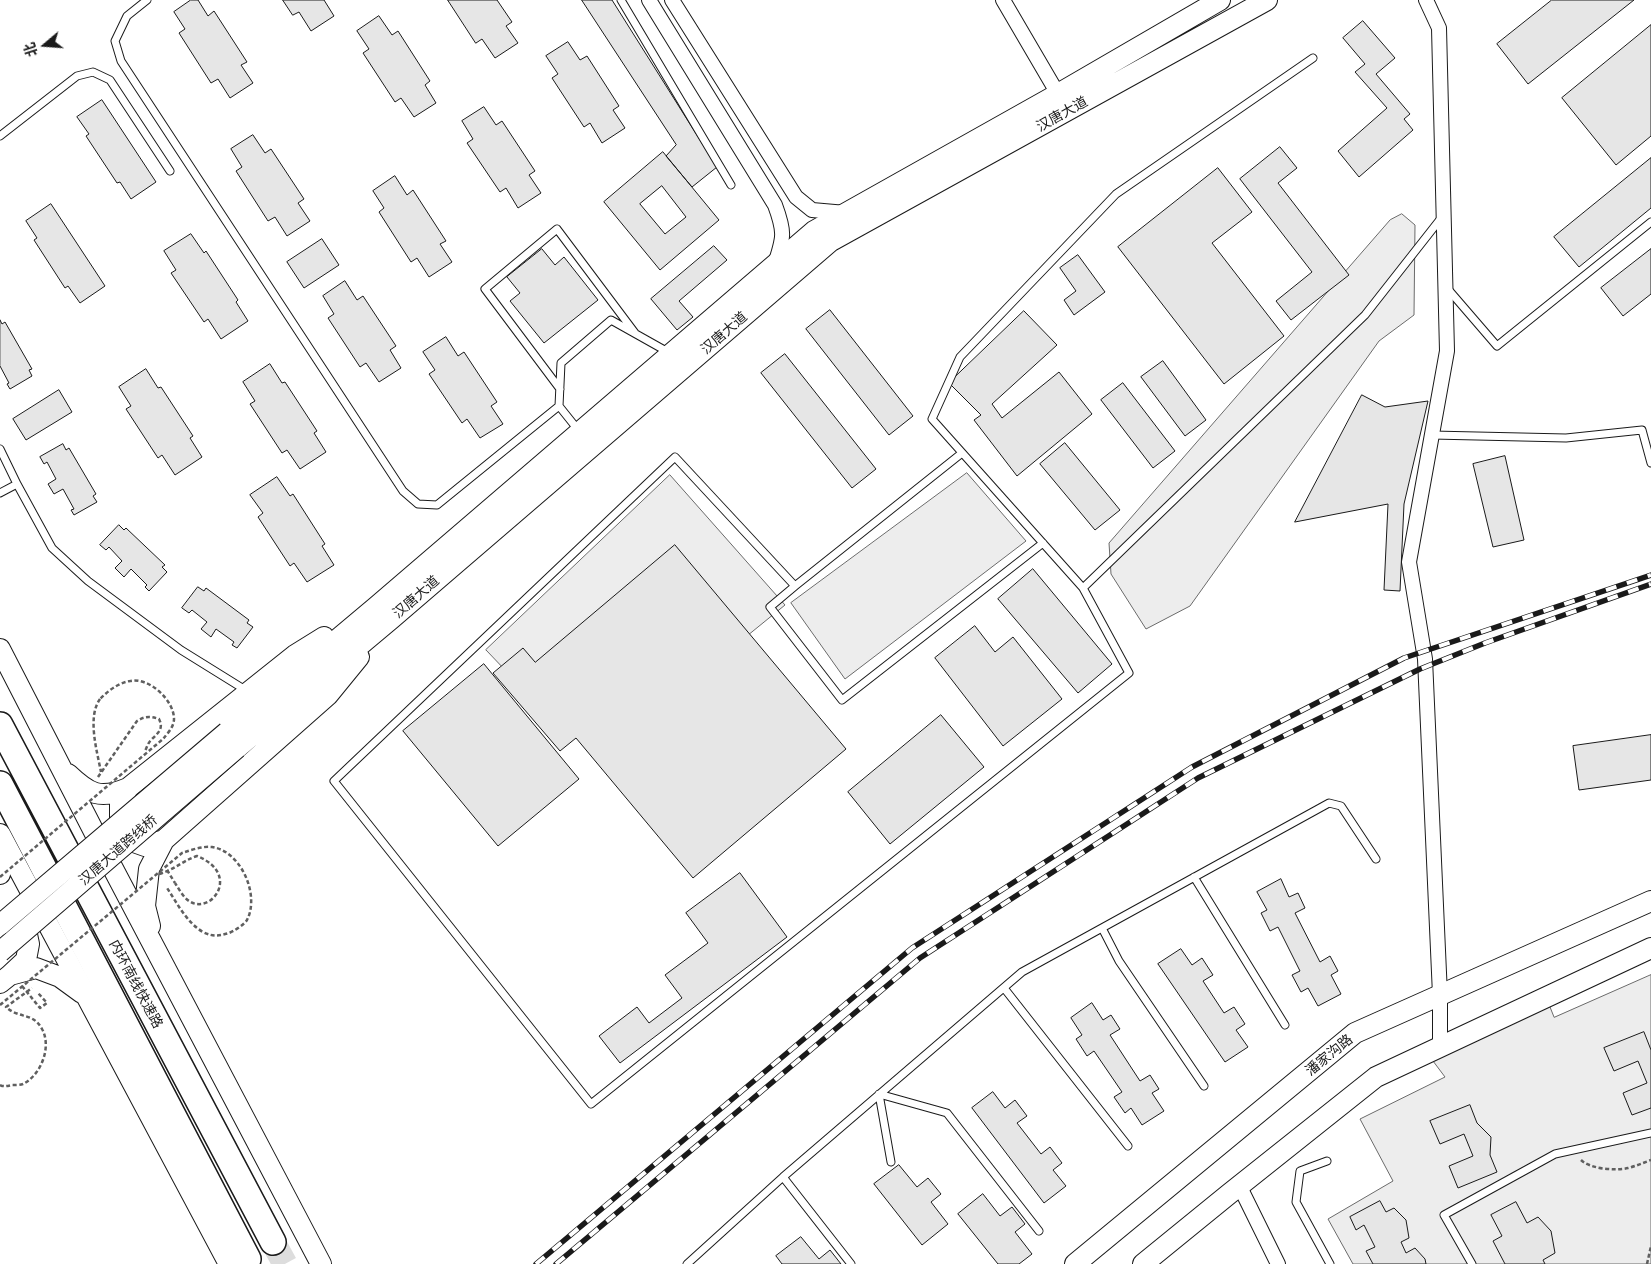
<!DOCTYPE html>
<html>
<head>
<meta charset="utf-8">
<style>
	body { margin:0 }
	#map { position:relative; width:1651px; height:1264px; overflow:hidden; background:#fff; font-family:Commissioner,"Noto Sans SC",sans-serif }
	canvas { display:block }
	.north { position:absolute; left:20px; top:20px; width:50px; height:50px; -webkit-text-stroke:4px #fff; paint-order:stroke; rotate:252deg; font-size:14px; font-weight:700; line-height:20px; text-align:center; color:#1a1a1a }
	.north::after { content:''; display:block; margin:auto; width:18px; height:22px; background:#1a1a1a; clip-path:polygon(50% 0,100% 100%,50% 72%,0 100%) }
</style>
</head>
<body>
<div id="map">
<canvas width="1651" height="1264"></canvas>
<div class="north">北</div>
</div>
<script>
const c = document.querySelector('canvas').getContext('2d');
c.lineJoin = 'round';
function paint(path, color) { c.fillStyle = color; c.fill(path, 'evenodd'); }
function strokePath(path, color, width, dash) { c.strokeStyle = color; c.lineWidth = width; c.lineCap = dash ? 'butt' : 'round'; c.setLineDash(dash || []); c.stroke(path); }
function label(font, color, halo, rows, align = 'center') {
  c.font = font + ' Commissioner,"Noto Sans SC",sans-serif'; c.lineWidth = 4; c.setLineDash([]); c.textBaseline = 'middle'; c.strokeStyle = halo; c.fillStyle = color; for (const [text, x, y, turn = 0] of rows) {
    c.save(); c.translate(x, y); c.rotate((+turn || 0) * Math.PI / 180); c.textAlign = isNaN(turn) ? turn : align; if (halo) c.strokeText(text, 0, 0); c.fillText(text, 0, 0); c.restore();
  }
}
const built = new Path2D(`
	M1402,214L1415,225L1414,315L1379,341L1190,606L1146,629L1111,574L1109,543L1390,220Z
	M967,473L1026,541L845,679L791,603Z
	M670,475L785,605L742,640L528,694L486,650Z
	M1651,975V1264H1353L1328,1219L1393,1181L1360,1119L1445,1077L1427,1053L1546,997L1554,1017Z`);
paint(built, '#ededed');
strokePath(built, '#6a6a6a', 1);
const building = new Path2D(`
	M191,0H198L208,16L214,11L247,62L241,65L253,83L230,98L218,79L211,83L179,33L185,29L174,12Z
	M283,0H324L334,16L311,31L299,12L293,15Z
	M448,0H497L512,22L506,26L518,43L495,58L482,39L476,43Z
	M582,0H612L717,167L692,187L666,156L676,145Z
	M1552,0H1634L1528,84L1497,44Z
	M379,16L392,35L398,31L430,81L425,85L436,103L414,117L401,98L395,102L363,53L369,49L357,31Z
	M1363,21L1395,58L1376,74L1410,114L1404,119L1413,130L1359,177L1338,151L1387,108L1355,72L1365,64L1343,38Z
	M1651,25V136L1616,165L1562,98Z
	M568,42L580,60L587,56L619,106L613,110L625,128L602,143L590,123L584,127L552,78L558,74L546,56Z
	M102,100L156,182L131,199L120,182L117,183L86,136L89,134L77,117Z
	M484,107L496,125L502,121L535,171L529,175L541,193L518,208L506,188L500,192L467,143L473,139L462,121Z
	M253,135L265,153L271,149L304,199L298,203L310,221L287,236L275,217L268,221L236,171L242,167L231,149Z
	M1280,147L1297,168L1278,183L1349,275L1291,320L1276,301L1312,272L1240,179Z
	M663,152L719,220L660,270L604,202ZM662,186L686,217L665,234L640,204Z
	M1651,158V208L1579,267L1554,237Z
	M1218,168L1252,212L1212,243L1284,336L1224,384L1118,247Z
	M395,176L407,195L413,190L446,241L440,244L452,262L429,277L417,258L411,262L379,212L384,208L373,191Z
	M51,204L105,286L80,303L68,286L65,288L34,240L37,238L26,221Z
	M191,234L204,253L206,251L238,300L236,302L248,321L221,339L208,319L204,322L171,273L176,270L164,251Z
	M322,239L339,265L304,288L287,262Z
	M714,246L727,260L679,301L693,317L677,330L651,299Z
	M542,249L555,265L564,257L598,300L544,343L510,301L520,293L507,277Z
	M1651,249V294L1623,316L1601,288Z
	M1078,255L1105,292L1074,315L1064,300L1076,291L1060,268Z
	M345,281L357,300L363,296L396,346L390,350L401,368L379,382L366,363L360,367L328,318L334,314L323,296Z
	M830,310L913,416L889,435L806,329Z
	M1024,311L1057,345L992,404L1002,418L1059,372L1092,414L1017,476L974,420L981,415L949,383Z
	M0,320L2,324L5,322L32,369L29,370L32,376L10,389L7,384L9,383L0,366Z
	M446,337L458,356L464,352L497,402L491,406L503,424L480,438L467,419L462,423L429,374L435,370L423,352Z
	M785,354L876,469L852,488L761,373Z
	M1163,361L1206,420L1185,436L1141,377Z
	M270,364L282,383L285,382L317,431L314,433L326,452L300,469L287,450L282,453L250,404L255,401L243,382Z
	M146,369L158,388L161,387L193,436L190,438L202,457L175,475L162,455L158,458L126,409L131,406L119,387Z
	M1123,383L1175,451L1153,468L1101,400Z
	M59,390L72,412L26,440L13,419Z
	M1362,395L1385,407L1428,401L1404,504L1400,591L1384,590L1388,504L1295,522Z
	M1065,443L1120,510L1095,530L1040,464Z
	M63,444L66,450L69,448L96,494L93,496L97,502L74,515L71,510L74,509L63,489L54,494L48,484L56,479L47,462L44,464L40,457Z
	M1505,456L1524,540L1493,547L1473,464Z
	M277,477L290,496L293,494L325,544L322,546L334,565L307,582L294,563L290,566L258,517L263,513L250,495Z
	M119,525L124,530L126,528L165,565L162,567L167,572L149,591L145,587L147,585L131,569L124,577L115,568L122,561L109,547L106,550L100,545Z
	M675,545L846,749L693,878L576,738L560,751L493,673L523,648L535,662Z
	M1033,569L1112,664L1078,693L998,599Z
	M198,587L204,591L206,588L249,620L247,623L253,627L237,648L232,645L234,642L216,629L211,637L201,629L207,622L192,610L189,613L182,608Z
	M975,626L995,652L1013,637L1062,699L1003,746L935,658Z
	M484,664L579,779L498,846L403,731Z
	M941,715L984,767L890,844L848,792Z
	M1651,735V780L1579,790L1573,746Z
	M740,873L787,937L620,1063L599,1036L637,1007L649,1023L682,998L665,975L708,943L686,913Z
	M1281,879L1289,897L1298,893L1305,908L1295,913L1320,962L1330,956L1338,971L1331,975L1341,994L1318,1006L1308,988L1301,992L1292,975L1300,971L1278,927L1270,931L1261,913L1267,910L1257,892Z
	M1181,949L1192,965L1202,958L1213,975L1203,981L1224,1013L1234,1007L1245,1024L1236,1030L1248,1047L1225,1062L1158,964Z
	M1092,1003L1103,1020L1111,1015L1120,1029L1110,1035L1140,1081L1150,1075L1159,1089L1152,1093L1164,1111L1142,1125L1131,1108L1125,1113L1114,1097L1122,1092L1094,1051L1087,1056L1076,1039L1082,1035L1071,1018Z
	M1644,1032L1651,1050V1108L1632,1115L1623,1093L1647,1083L1638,1061L1614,1071L1604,1048Z
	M993,1092L1005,1108L1015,1100L1027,1116L1017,1123L1041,1154L1050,1147L1062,1163L1053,1170L1066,1186L1044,1203L972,1108Z
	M1470,1105L1477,1123L1491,1137L1490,1155L1497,1172L1458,1188L1449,1166L1473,1156L1464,1134L1440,1144L1430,1121Z
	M899,1165L917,1187L928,1178L941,1194L931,1202L948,1224L922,1245L874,1184Z
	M983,1194L1000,1216L1012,1207L1025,1224L1015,1232L1032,1254L1019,1264H998L958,1214Z
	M1380,1201L1386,1212L1394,1208L1406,1220L1409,1238L1401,1242L1406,1253L1415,1248L1425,1259L1426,1264H1373L1366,1251L1375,1247L1364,1225L1356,1230L1350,1217Z
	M1516,1202L1527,1223L1538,1217L1551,1231L1555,1253L1543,1260L1545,1264H1505L1493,1241L1502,1236L1491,1215Z
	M801,1237L819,1259L830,1250L841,1264H782L776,1256Z`);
paint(building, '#e6e6e6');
strokePath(building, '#1a1a1a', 1);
strokePath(new Path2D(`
	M273,1242L285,1264`), '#ddd', 25, [25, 12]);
const lane = new Path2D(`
	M147,0L127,16L115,41L121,61L403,491L418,504L437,505L559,406L561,363L611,320L668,352
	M621,0L731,185
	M0,136L77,76L93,72L110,80L170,171
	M1447,288L1497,346L1651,222
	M560,389L485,289L557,229L635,333
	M559,406L579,431
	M1432,435L1566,438L1642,430L1651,463
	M0,449L17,484
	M962,453L795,586L675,457L334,781L591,1104L1129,673L1083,588L932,419L960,357L1116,194L1313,58
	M0,493L17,484L52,548L88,581L181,650L247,691
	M795,586L770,607L842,700L1043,543
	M1083,588L1365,315L1442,217
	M1194,877L1285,1025
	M1102,928L1119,961L1204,1086
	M1004,988L1128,1146
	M1327,1161L1300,1171L1296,1202L1330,1264
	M891,1162L879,1094L947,1113L1039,1231
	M783,1177L851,1264
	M687,1264L783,1177L1022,972L1329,803L1341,806L1376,859
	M1472,1264L1444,1215L1555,1154L1651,1133`);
const street = new Path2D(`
	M649,0L775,205C785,232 784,237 775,264
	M672,0L796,197L812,210L846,213
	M1003,0L1058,94
	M1426,0L1439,28L1447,351L1409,562L1425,659L1440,995V1047
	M1239,1185L1278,1264`);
const secondary = new Path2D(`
	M0,649L108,859L321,1264
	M227,732L376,607L814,231L1058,94L1220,0
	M237,748L391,619L831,241L1267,0
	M68,774C89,794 100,800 128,788L295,655L324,637
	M128,788L120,803V826L131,841L145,846L164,840
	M0,834L229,1264
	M0,854L2,863L0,874
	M150,926L145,906L149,869L164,840L328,695L359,657
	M10,975L26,960L29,944L25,925L16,920
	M0,983L10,975L36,968L60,977L82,993
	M1075,1264L1355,1033L1651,901
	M1143,1264L1229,1194L1376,1077L1651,948`);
const highway = new Path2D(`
	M0,725L273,1242
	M0,784L248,1259`);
strokePath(lane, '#1a1a1a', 9);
strokePath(street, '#1a1a1a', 16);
strokePath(secondary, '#1a1a1a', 22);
strokePath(highway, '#1a1a1a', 28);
strokePath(new Path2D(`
	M100,699C87,717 97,751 101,772
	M98,777L137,721C145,716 150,716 159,719C164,729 158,733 151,740C148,743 147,747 145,751
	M167,870L175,883
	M0,1085C4,1087 7,1086 12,1085C15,1085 20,1085 23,1084C41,1075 52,1047 42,1029C33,1012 19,1019 6,1007L32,988
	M1581,1160C1590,1169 1616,1171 1628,1168C1636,1166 1643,1163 1651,1160
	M1647,1264L1651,1246`), '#5f5f5f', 2.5, [4, 2.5]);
strokePath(lane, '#fff', 7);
strokePath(street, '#fff', 14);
strokePath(secondary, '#fff', 20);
strokePath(highway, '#fff', 25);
const rail = new Path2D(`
	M536,1264L912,948L1192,767L1404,658L1651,575
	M556,1264L920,958L1198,778L1420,669L1485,643L1651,584`);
strokePath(rail, '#1a1a1a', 5.5);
strokePath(rail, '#fff', 4, [11]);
const secondaryBridge = new Path2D(`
	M0,925L227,732
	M0,952L237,748`);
strokePath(secondaryBridge, '#1a1a1a', 22, []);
strokePath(new Path2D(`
	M159,874C174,870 182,861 197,856C242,874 211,916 189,901C183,897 179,889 175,883
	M0,877L163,739C167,734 174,727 174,719C174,700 149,677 130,681C118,683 108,691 100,699
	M22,986L40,1008L47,1003L38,993
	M0,1005L182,853C191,850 202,846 212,847C241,851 260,895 247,920C244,925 234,931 229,933C219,936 213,937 203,932C187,923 177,903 167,888`), '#5f5f5f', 2.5, [4, 2.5]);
strokePath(secondaryBridge, '#fff', 20);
label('14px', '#1a1a1a', '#fff', [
	["汉唐大道",1062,114,-29],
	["汉唐大道",724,333,-41],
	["汉唐大道",416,597,-41],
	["汉唐大道跨线桥",118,850,-41],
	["内环南线快速路",136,984,62],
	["潘家沟路",1329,1055,-39]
]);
</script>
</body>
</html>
